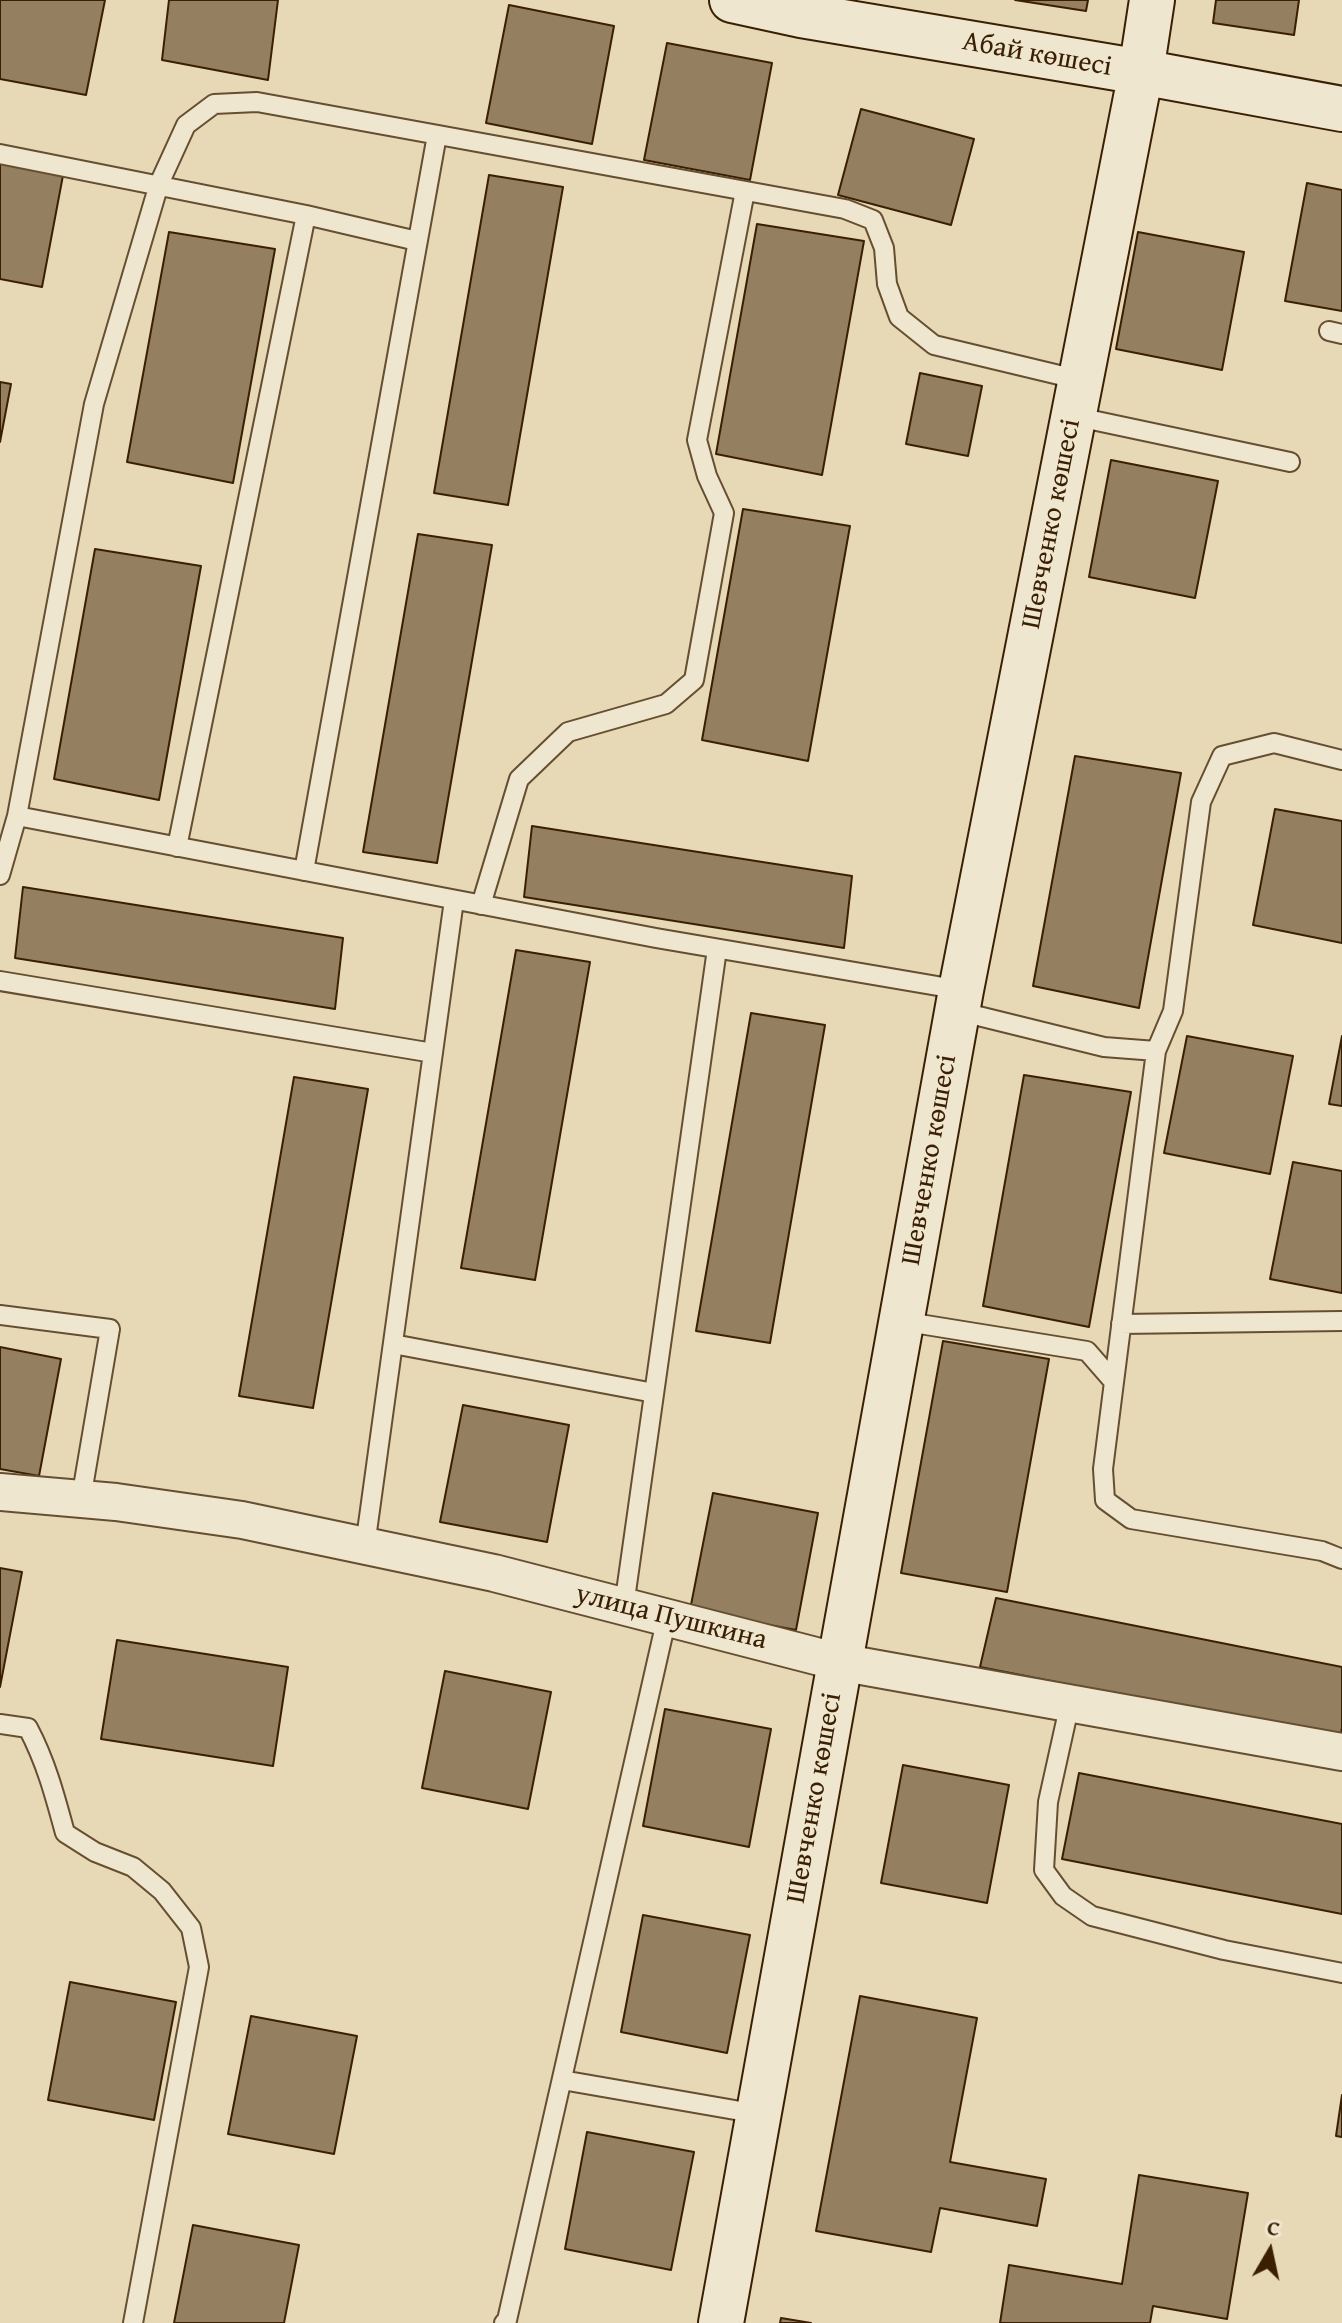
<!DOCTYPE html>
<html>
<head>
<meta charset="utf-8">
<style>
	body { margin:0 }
	#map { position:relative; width:1342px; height:2323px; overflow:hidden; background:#e7d9b6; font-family:"Gentium Book Plus",serif }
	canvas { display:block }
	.north { position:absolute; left:1230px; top:2211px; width:80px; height:80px; -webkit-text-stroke:6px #efe6d0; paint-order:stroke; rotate:9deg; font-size:22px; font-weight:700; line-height:32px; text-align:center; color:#3b1f03 }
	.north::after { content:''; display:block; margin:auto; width:28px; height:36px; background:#3b1f03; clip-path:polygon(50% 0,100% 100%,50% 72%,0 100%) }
</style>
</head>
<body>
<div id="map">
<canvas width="1342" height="2323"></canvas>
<div class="north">С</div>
</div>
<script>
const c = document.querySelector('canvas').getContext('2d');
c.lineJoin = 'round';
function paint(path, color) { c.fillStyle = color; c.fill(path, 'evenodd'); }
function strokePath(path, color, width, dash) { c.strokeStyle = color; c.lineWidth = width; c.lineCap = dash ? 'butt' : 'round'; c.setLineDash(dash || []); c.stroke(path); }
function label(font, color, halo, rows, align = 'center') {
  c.font = font + ' "Gentium Book Plus",serif'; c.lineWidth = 7; c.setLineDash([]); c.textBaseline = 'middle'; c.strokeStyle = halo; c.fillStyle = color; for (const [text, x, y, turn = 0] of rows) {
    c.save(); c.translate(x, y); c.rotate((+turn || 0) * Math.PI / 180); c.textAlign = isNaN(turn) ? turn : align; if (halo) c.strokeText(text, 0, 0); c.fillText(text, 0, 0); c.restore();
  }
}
const building = new Path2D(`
	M0,0H105L86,95L0,79Z
	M169,0H278L268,80L162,60Z
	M1015,0H1088L1086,11Z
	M1216,0H1299L1294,35L1213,23Z
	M509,5L614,26L592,144L486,123Z
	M667,43L772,63L750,180L644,160Z
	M861,109L974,139L951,225L838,195Z
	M0,158L64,170L42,287L0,279Z
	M489,175L563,187L508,505L434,493Z
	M1307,183L1342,190V311L1285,301Z
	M757,224L864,241L822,475L716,454Z
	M169,232L275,249L233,483L127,462Z
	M1138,232L1244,252L1222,370L1116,349Z
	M920,373L982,386L968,456L906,444Z
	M0,382L11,384L0,442Z
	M1111,460L1218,481L1195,598L1089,577Z
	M743,509L850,526L808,761L702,740Z
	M418,534L492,545L437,863L363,852Z
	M95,549L201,566L159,800L54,779Z
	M1075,756L1181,773L1139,1008L1033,986Z
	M1275,809L1342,821V943L1253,925Z
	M532,826L852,876L844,948L524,897Z
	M23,887L343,938L335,1009L15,958Z
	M516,950L590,962L535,1280L461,1268Z
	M751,1013L825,1025L770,1343L696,1331Z
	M1187,1036L1293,1056L1270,1174L1164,1153Z
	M1342,1036V1106L1329,1104Z
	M1024,1075L1131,1092L1089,1327L983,1306Z
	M294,1077L368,1089L313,1408L239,1396Z
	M1293,1162L1342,1171V1293L1270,1279Z
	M943,1341L1049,1359L1007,1592L901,1573Z
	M0,1347L61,1359L39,1476L0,1469Z
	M463,1405L569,1425L547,1542L440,1522Z
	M713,1493L818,1513L796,1630L690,1610Z
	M0,1568L22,1572L0,1687Z
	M996,1598L1342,1667V1728L1340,1738L980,1667Z
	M117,1640L288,1667L273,1766L101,1739Z
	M445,1671L551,1692L528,1809L422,1788Z
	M665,1709L771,1729L749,1847L643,1826Z
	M903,1765L1009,1785L987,1903L881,1883Z
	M1079,1773L1342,1824V1914L1062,1859Z
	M643,1915L750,1935L727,2053L621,2032Z
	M70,1982L176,2002L154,2120L48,2100Z
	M860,1996L977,2018L950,2162L1046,2179L1037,2226L940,2208L931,2252L816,2231Z
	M251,2016L357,2036L334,2154L228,2134Z
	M1342,2095V2137L1336,2136Z
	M587,2132L694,2152L671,2270L565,2249Z
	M1139,2175L1248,2193L1227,2319L1153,2306L1150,2323H1000L1009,2265L1122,2284Z
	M193,2225L299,2245L284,2323H174Z
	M781,2318L811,2323H780Z`);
paint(building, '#948060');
strokePath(building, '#3b1f03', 2);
const lane = new Path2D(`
	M0,154L306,215L417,241
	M1329,331L1342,334
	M1073,416L1290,462
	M17,816L656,938L961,990
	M177,847L306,215
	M304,871L437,135
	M0,875L17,816L94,404L159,184L186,125L214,104L257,102L845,209L873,220L884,248L887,284L899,317L934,345L1080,380
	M481,905L519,779L568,732L666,704L694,680L724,513L707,476L697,440L745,191
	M0,981L433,1053
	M958,1011L1104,1047L1156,1051L1173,1011L1201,802L1222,756L1274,743L1342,760
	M0,1315L110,1329L81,1499
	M901,1321L1087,1351L1114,1382L1103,1469L1105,1500L1131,1519L1322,1551L1342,1559
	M1121,1324L1342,1321
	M393,1344L654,1393
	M1114,1382L1156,1051
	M365,1546L454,900
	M624,1606L717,949
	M1070,1703L1048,1802L1044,1870L1063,1896L1092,1916L1224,1950L1342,1973
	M0,1724L28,1728C46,1762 55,1796 65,1833L95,1852L133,1867L162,1891L191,1928L199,1967L133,2323
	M562,2080L758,2114
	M504,2323L507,2320L667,1617`);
const street = new Path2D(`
	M0,1492L116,1502L242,1520L494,1573L839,1662L1342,1752`);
const secondary = new Path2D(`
	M732,0L801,15L1141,72L1342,109
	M721,2323L961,990L1141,72L1152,0`);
strokePath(lane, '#664e30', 22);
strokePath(street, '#664e30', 40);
strokePath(secondary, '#3b1f03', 48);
strokePath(lane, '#efe6d0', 18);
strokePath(street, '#efe6d0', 36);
strokePath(secondary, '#efe6d0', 44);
label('28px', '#3b1f03', '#efe6d0', [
	["Абай көшесі",1037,55,10],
	["Шевченко көшесі",1052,524,-79],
	["Шевченко көшесі",930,1160,-80],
	["улица Пушкина",671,1618,14],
	["Шевченко көшесі",815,1798,-80]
]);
</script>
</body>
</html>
